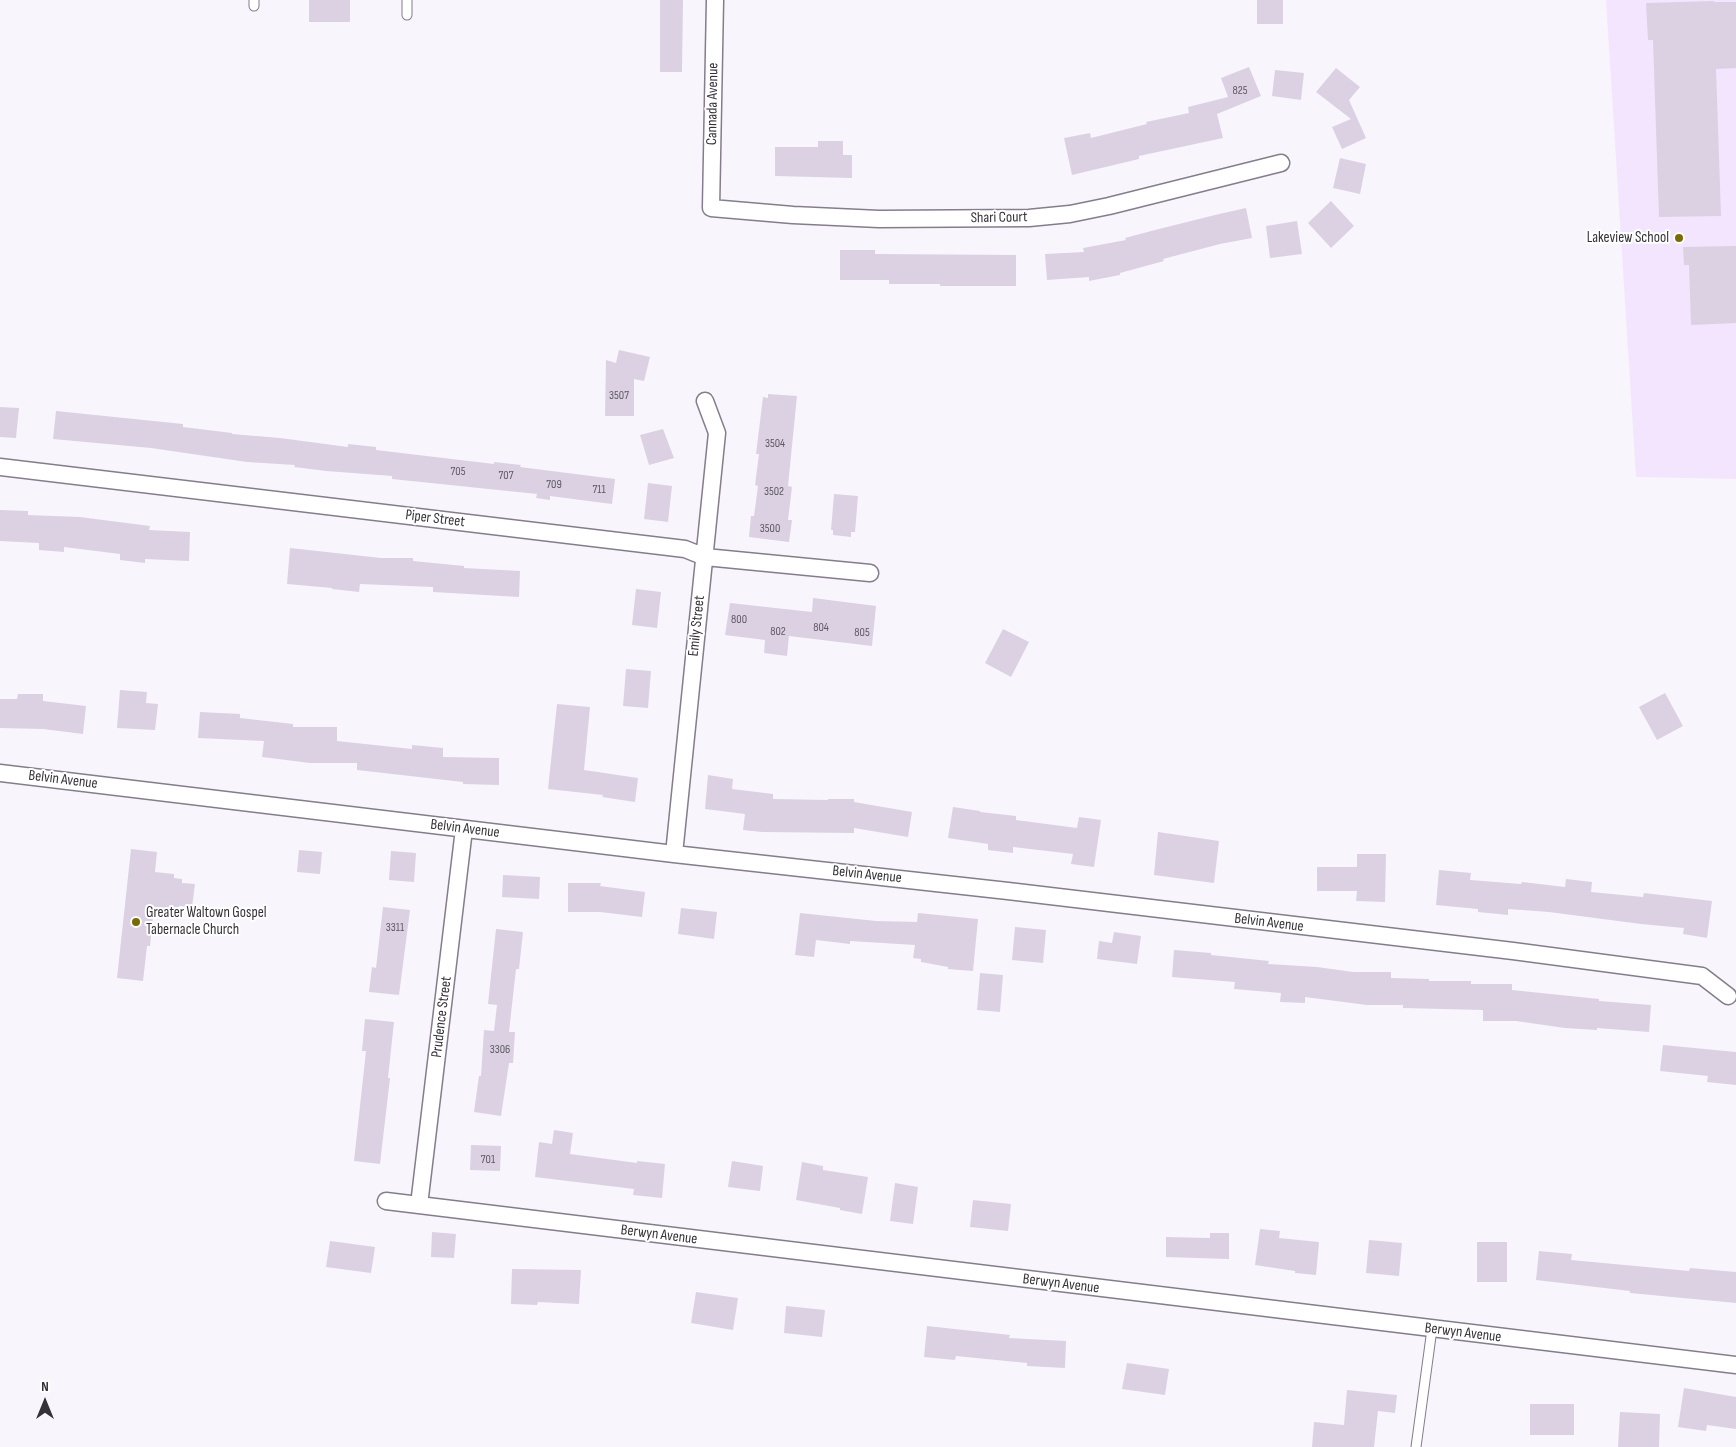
<!DOCTYPE html>
<html>
<head>
<meta charset="utf-8">
<style>
	body { margin:0 }
	#map { position:relative; width:1736px; height:1447px; overflow:hidden; background:#f9f5fc; font-family:"Sofia Sans Condensed",sans-serif }
	canvas { display:block }
	.north { position:absolute; left:20px; top:1377px; width:50px; height:50px; -webkit-text-stroke:4px #fff; paint-order:stroke; rotate:0deg; font-size:14px; font-weight:700; line-height:20px; text-align:center; color:#353138 }
	.north::after { content:''; display:block; margin:auto; width:18px; height:22px; background:#353138; clip-path:polygon(50% 0,100% 100%,50% 72%,0 100%) }
</style>
</head>
<body>
<div id="map">
<canvas width="1736" height="1447"></canvas>
<div class="north">N</div>
</div>
<script>
const c = document.querySelector('canvas').getContext('2d');
c.lineJoin = 'round';
function paint(path, color) { c.fillStyle = color; c.fill(path, 'evenodd'); }
function strokePath(path, color, width, dash) { c.strokeStyle = color; c.lineWidth = width; c.lineCap = dash ? 'butt' : 'round'; c.setLineDash(dash || []); c.stroke(path); }
function label(font, color, halo, rows, align = 'center') {
  c.font = font + ' "Sofia Sans Condensed",sans-serif'; c.lineWidth = 4; c.setLineDash([]); c.textBaseline = 'middle'; c.strokeStyle = halo; c.fillStyle = color; for (const [text, x, y, turn = 0] of rows) {
    c.save(); c.translate(x, y); c.rotate((+turn || 0) * Math.PI / 180); c.textAlign = isNaN(turn) ? turn : align; if (halo) c.strokeText(text, 0, 0); c.fillText(text, 0, 0); c.restore();
  }
}
paint(new Path2D(`
	M1606,0H1736V479L1636,477Z`), '#f3e5fe');
paint(new Path2D(`
	M309,0H350V22H309Z
	M660,0H683L682,72H660Z
	M1257,0H1283V24H1257Z
	M1714,1V2H1736V68L1716,69L1721,216L1659,217L1653,40H1648L1646,3Z
	M1249,67L1261,96L1217,114L1223,138L1139,156V159L1072,175L1064,138L1090,133L1091,138L1147,124L1146,122L1189,113L1188,107L1228,97L1221,78Z
	M1336,68L1360,87L1349,100L1366,138L1342,149L1332,127L1351,119L1316,92Z
	M1275,70L1304,73L1301,100L1272,96Z
	M818,141H843V155H852V178L775,176V147H818Z
	M1340,158L1366,164L1360,194L1333,188Z
	M1331,201L1354,226L1331,248L1308,223Z
	M1246,208L1252,238L1220,244L1163,259L1164,261L1120,273V275L1089,281V277L1047,280L1045,254L1084,252L1083,248L1126,240L1125,238L1155,230L1215,215Z
	M1297,221L1302,254L1270,258L1266,226Z
	M1736,246V323L1691,325L1689,265H1684L1683,247Z
	M840,250H875V254L1016,255V286H940V284H889V280H840Z
	M619,350L650,357L644,381L634,379V416H605L606,360L616,363Z
	M768,394L797,396L788,486L792,487L788,520H792L789,542L749,537L751,516H754L758,486L755,485L759,454H756L763,397L768,398Z
	M0,407L19,408L16,438L0,437Z
	M56,411L183,424V427L232,433V434L280,438L348,447V444L376,447V450L494,464V462L521,465L520,467L615,479L612,504L550,496V500L536,498L537,494L392,479V476L326,471L294,467L295,465L247,462L151,448L53,439Z
	M663,429L674,458L649,465L640,435Z
	M648,483L672,486L668,522L644,519Z
	M834,494L858,496L855,532H851V537L833,535V530H831Z
	M0,510L28,511V515L80,517L111,521L150,526L149,530L190,532L189,561L145,559V563L120,560V554L64,547V552L39,550V543L0,541Z
	M290,548L381,558H413V561L464,566V568L520,571L519,597L433,592V587L360,584L359,592L332,589V588L287,584Z
	M636,589L661,592L657,628L632,625Z
	M813,598L876,606L872,646L789,636L787,656L764,653L765,640L725,635L730,603L812,612Z
	M1003,629L1029,642L1011,677L985,663Z
	M626,669L651,671L648,708L623,706Z
	M120,690L147,692L146,703L158,704L155,730L117,728Z
	M1665,693L1683,726L1657,740L1639,707Z
	M18,694H43V701L86,706L83,734L43,729L0,728V699H17Z
	M557,704L590,707L584,770L638,778L635,802L602,797L603,795L548,789Z
	M200,712L240,714V718L293,724V727H337V741L412,749V745L443,748V757L499,758V785L463,784V782L357,770V763H310L262,757L264,741L198,738Z
	M708,775L733,779L732,789L773,794V799L828,800V799H854V802L912,812L908,837L854,828V833L762,832L743,830L745,814L705,809Z
	M953,807L980,811V812L1016,816V820L1077,828L1079,817L1101,820L1094,867L1071,864L1073,854L1013,847V853L988,850V844L948,838Z
	M1158,832L1219,841L1214,883L1154,875Z
	M131,849L157,852L155,872L174,874V878L182,879V883L195,884L192,907L179,906V910L154,908L150,946H147L143,981L117,978Z
	M299,850L322,852L320,874L297,872Z
	M391,851L416,853L414,882L389,880Z
	M1357,854H1386L1385,902L1356,901L1357,891H1317V867H1357Z
	M1439,870L1471,873L1470,880L1521,884L1522,882L1565,887L1566,879L1592,882L1591,892L1643,897L1644,893L1712,901L1707,938L1683,934L1684,928L1641,924L1549,912L1508,909V915L1478,912V909L1436,905Z
	M503,875L540,877L539,899L502,897Z
	M568,883H601L600,886L645,892L642,917L600,912H568Z
	M383,907L410,910L399,995L369,992L372,967L376,968Z
	M681,908L717,912L714,939L678,934Z
	M800,913L876,921L917,922L918,913L978,919L973,971L948,969V967L921,962V959L913,958L915,945L850,941V944L816,940L814,957L795,955Z
	M1015,927L1046,930L1043,963L1012,960Z
	M496,929L523,932L519,969H516L509,1032H515L513,1063H509L501,1116L474,1112L479,1076H481L484,1030L494,1031L497,1005L488,1004Z
	M1114,932L1141,936L1137,964L1097,959L1099,941L1112,943Z
	M1174,950L1211,953V955L1269,961L1268,964L1317,967L1353,972H1391V978L1429,979V981H1471V984H1512V990L1599,999V1001L1651,1005L1649,1032L1597,1028V1030L1565,1028L1516,1021H1483V1010L1403,1008V1005H1367L1305,997V1003L1280,1002L1281,993L1234,989L1235,982L1172,977Z
	M980,973L1003,975L1000,1012L977,1010Z
	M365,1019L394,1022L388,1078H390L380,1164L354,1161L366,1051H362Z
	M1663,1045L1736,1052V1085L1707,1082L1708,1076L1660,1071Z
	M554,1130L573,1133L570,1154L637,1163V1161L665,1164L662,1198L633,1195L634,1189L535,1177L539,1142L552,1144Z
	M471,1145L501,1146L500,1171L470,1170Z
	M732,1161L763,1166L760,1191L728,1187Z
	M802,1162L823,1166V1170L868,1177L862,1214L840,1210V1208L796,1200Z
	M895,1183L918,1187L913,1224L890,1221Z
	M973,1200L1011,1204L1008,1231L970,1227Z
	M1260,1229L1280,1231L1279,1238L1319,1242L1316,1275L1295,1273V1271L1255,1265Z
	M432,1232L456,1234L454,1258L431,1257Z
	M1210,1233H1229V1259L1166,1257V1237L1210,1238Z
	M1369,1240L1402,1243L1399,1276L1366,1273Z
	M330,1241L375,1247L371,1273L326,1267Z
	M1477,1242H1507V1282H1477Z
	M1539,1251L1572,1254L1571,1260L1689,1271L1690,1268L1736,1272V1303L1630,1293V1291L1536,1280Z
	M512,1269L581,1270L579,1304L538,1302L537,1305L511,1304Z
	M696,1292L738,1298L733,1330L691,1323Z
	M786,1306L825,1310L822,1337L784,1333Z
	M927,1326L1010,1335L1009,1338L1066,1341L1065,1368L1027,1366V1363L956,1356L955,1360L924,1357Z
	M1127,1363L1169,1369L1165,1395L1122,1389Z
	M1684,1388L1736,1397V1429L1707,1425L1706,1431L1678,1427Z
	M1347,1390L1397,1395L1395,1413L1378,1411L1374,1447H1312L1314,1422L1344,1425Z
	M1530,1404H1574V1435H1530Z
	M1620,1412L1660,1414L1659,1447H1618Z`), '#dbd1e3');
const lane = new Path2D(`
	M254,0V6
	M407,15V0
	M1416,1447L1432,1329`);
const street = new Path2D(`
	M715,0L711,208L793,215L879,219L1029,218L1070,214L1109,206L1281,163
	M0,467L685,549L705,557L870,573
	M0,773L674,854L1008,891L1513,951L1702,976L1728,996
	M674,854L717,433L705,401
	M386,1201L1736,1365
	M419,1205L464,829`);
strokePath(lane, '#857c8c', 11);
strokePath(street, '#857c8c', 19);
strokePath(lane, '#fff', 9);
strokePath(street, '#fff', 16);
for (const [x, y, r, color] of [
	[1679,238,5,"#796b03"],
	[136,922,5,"#796b03"]
]) { const dot = new Path2D(); dot.arc(x, y, r, 0, 2 * Math.PI); c.fillStyle = color; c.fill(dot); strokePath(dot, '#fff', 2); }
label('12px', '#5e5963', null, [
	["825",1240,91],
	["3507",619,396],
	["3504",775,444],
	["705",458,472],
	["707",506,476],
	["709",554,485],
	["711",599,490],
	["3502",774,492],
	["3500",770,529],
	["800",739,620],
	["804",821,628],
	["802",778,632],
	["805",862,633],
	["3311",395,928],
	["3306",500,1050],
	["701",488,1160]
]);
label('15px', '#353138', '#fff', [
	["Cannada Avenue",713,104,-89],
	["Shari Court",999,218,-1],
	["Piper Street",435,519,7],
	["Emily Street",697,626,-84],
	["Belvin Avenue",63,780,7],
	["Belvin Avenue",465,829,7],
	["Belvin Avenue",867,875,6],
	["Belvin Avenue",1269,923,7],
	["Prudence Street",442,1017,-83],
	["Berwyn Avenue",659,1235,7],
	["Berwyn Avenue",1061,1284,7],
	["Berwyn Avenue",1463,1333,7]
]);
label('15px', '#353138', '#fff', [
	["Lakeview School",1669,238],
	["Greater Waltown Gospel",146,913,"left"],
	["Tabernacle Church",146,930,"left"]
], 'right');
</script>
</body>
</html>
